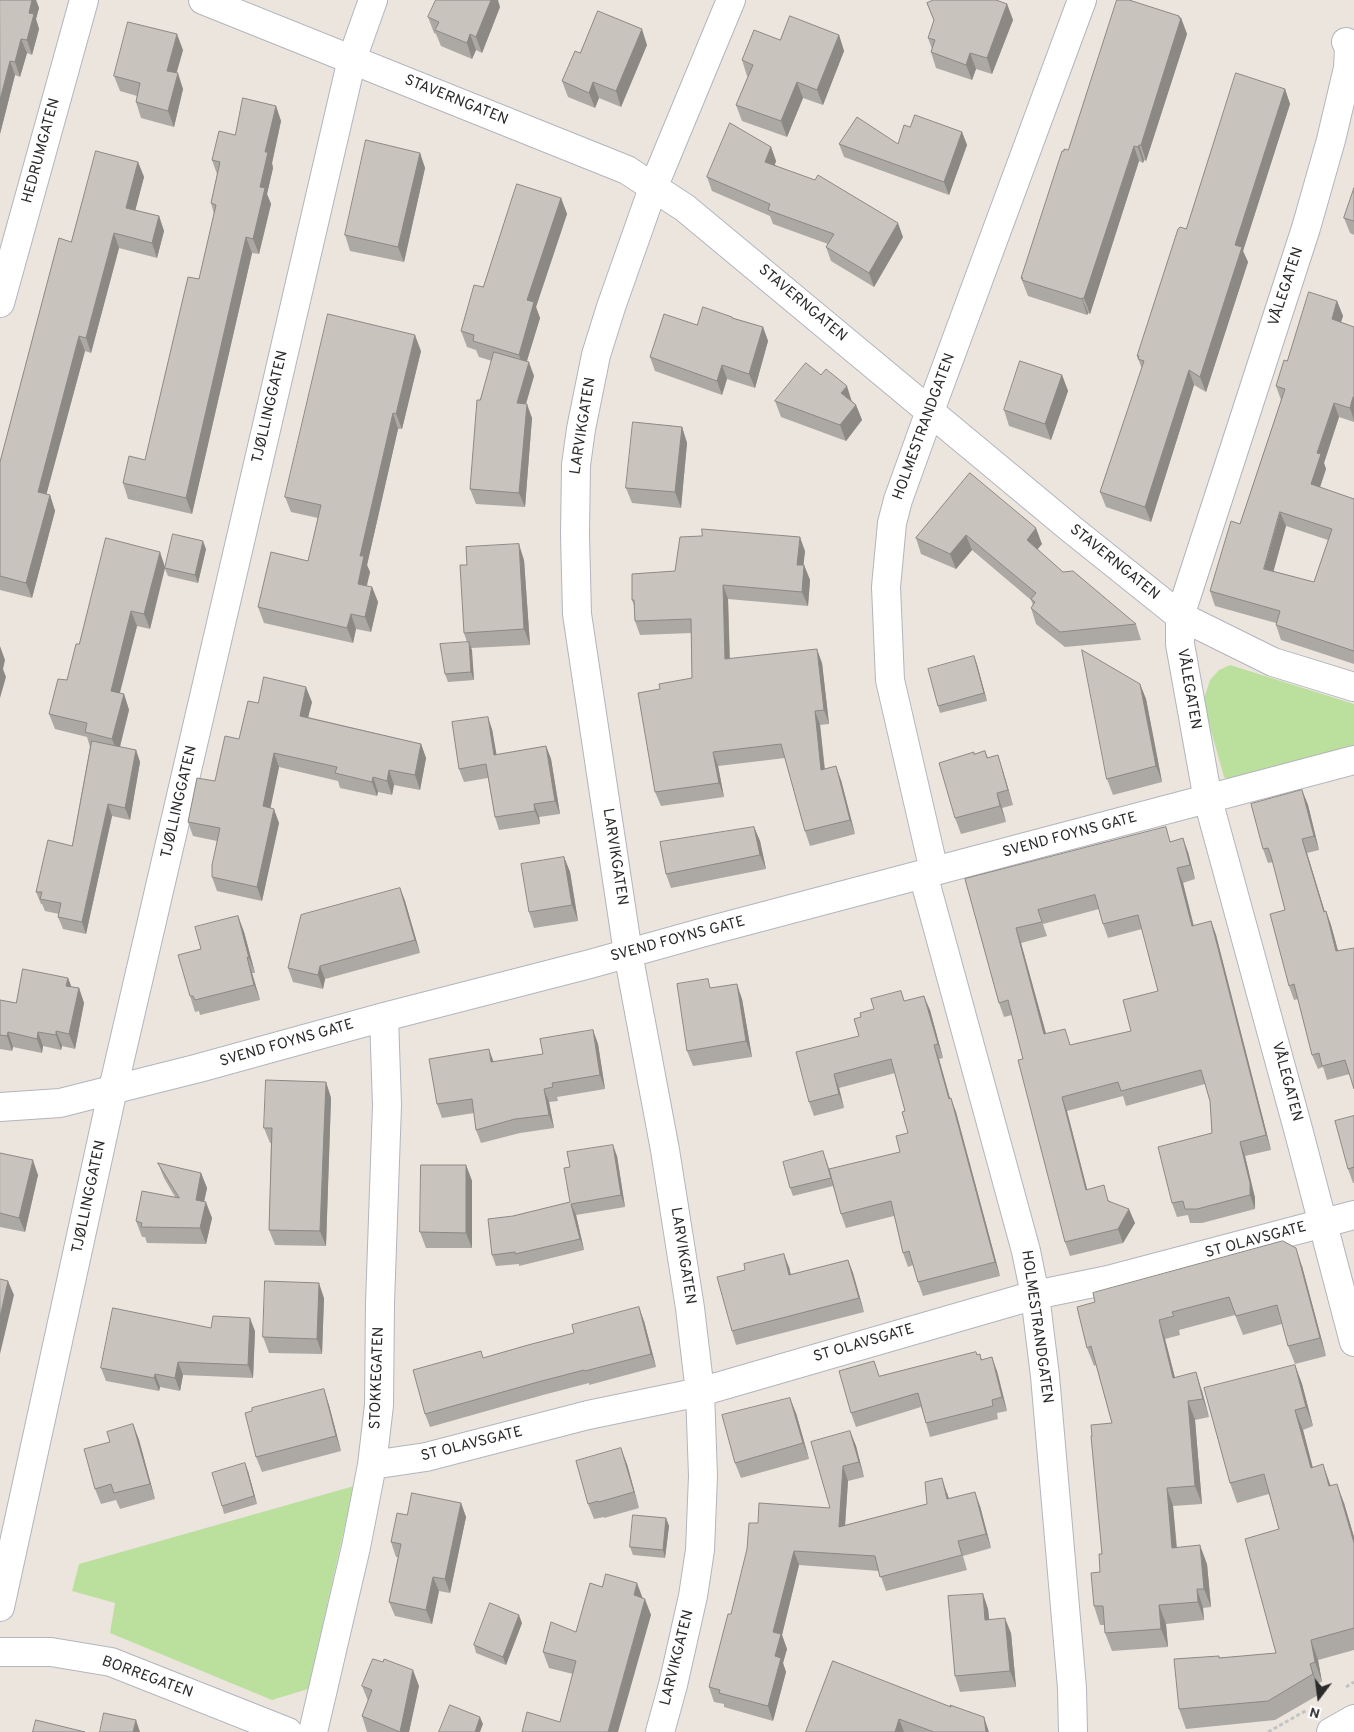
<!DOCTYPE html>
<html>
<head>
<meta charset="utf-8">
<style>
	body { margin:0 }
	#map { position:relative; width:1354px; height:1732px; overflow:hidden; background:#ece5de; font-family:Overpass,sans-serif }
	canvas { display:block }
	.north { position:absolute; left:1294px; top:1672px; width:50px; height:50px; -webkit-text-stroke:4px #fff; paint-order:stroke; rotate:195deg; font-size:14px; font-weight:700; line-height:20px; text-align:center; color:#2b2b2b }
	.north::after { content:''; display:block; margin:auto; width:18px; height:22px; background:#2b2b2b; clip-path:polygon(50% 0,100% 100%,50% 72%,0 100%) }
</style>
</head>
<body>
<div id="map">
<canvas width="1354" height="1732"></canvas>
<div class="north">N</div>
</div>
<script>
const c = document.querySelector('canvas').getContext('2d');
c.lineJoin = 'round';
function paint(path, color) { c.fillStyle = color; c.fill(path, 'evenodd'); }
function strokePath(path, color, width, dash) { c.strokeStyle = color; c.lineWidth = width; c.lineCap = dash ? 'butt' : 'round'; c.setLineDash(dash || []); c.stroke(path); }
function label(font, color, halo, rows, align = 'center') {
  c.font = font + ' Overpass,sans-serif'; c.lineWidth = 4; c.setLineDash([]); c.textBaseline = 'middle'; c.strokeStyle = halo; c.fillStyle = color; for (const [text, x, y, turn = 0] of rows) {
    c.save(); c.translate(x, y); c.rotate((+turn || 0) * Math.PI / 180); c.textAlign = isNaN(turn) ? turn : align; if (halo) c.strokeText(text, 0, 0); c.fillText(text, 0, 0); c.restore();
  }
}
paint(new Path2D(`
	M1230,665L1354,704V748L1230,781L1224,777L1203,702L1210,680L1219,670Z
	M354,1486L308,1689L272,1700L110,1633L115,1603L72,1591L79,1564Z`), '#bbe09e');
const minor = new Path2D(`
	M203,0L627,170L685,208L1070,528L1180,616L1273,662L1354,687
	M1346,42L1349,48L1348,68L1331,140L1306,228L1180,616V644L1208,800L1298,1129L1354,1342
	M0,303L84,0
	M934,871L890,680L886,587L892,523L898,500L930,411L1082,0
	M923,874L1026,1251L1035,1295L1045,1376L1072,1688L1073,1732
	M0,1107L60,1103L199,1068L384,1017L590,964L708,931L1354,760
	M372,1465L426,1457L588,1415L700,1392L1035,1295L1108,1280L1354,1215
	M0,1607L113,1089L352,59L373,0
	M0,1652H51L111,1662L288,1732
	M313,1732L356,1547L372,1465L379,1405L380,1303L387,1105L384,1017
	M660,1732L673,1685L693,1596L700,1550L703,1476L700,1392L690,1308L665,1150L628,953L577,614L575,535L576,465L581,429L596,355L611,307L653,188L731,0`);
const secondary = new Path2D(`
	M1331,1732L1354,1719`);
strokePath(minor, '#b2b5be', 30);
strokePath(secondary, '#b2b5be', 30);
strokePath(new Path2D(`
	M1346,1687L1354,1682
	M1268,1732L1307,1710`), '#c4c4c4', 3, [4, 2.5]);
strokePath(minor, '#fff', 28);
strokePath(secondary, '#fff', 28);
paint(new Path2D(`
	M0,0H36L39,8L36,19L39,29L32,55L27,53L20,77L15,75L0,134Z
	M927,3L1007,4L1013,20L992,74L976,69L972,80L936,68L931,52L932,49L928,38L934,21Z
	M500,7L482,53L476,50L472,59L441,46L436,34L434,33L428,17Z
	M1180,18H1181L1187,34L1146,161L1144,160L1143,163L1139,161L1090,314L1088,313L1087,315L1028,296L1021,278L1068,150Z
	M839,35L844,51L823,105L803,98L787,137L742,121L736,105L748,76H747L742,60Z
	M647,45L621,107L599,98L595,108L568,97L562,81L580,53Z
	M183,50L176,73L183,89L174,127L141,118L136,102L137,96L120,91L114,76Z
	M1285,89L1290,104L1243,251L1248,262L1206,392L1194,385L1151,522L1106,507L1100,492L1142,369L1137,356L1186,229Z
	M276,106L281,121L272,163L273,168L267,194L271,204L259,254L252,253L192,514L128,499L123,483L145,460L199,279L214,214L211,203L217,174L212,160L235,135Z
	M910,127L962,132L967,145L949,195L844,157L839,144H898Z
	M771,147L776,161L775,165L903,237L874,287L831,261L826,247L828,244L773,224L770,216L712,191L707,177Z
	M420,153L425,168L404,262L350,251L345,235Z
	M138,162L144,177L135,210L159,216L164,231L157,258L119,248L91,353L85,351L46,495H50L55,511L32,598L0,590V462L71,242Z
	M1354,188V235L1350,233L1344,218Z
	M561,198L567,214L536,307L540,318L527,361L534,376L526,404L532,418L525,507L476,504L470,489L480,400L492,361L479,357L476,350L467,347L461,331L483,287Z
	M1337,301L1343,316L1341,322L1354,327V422L1339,417L1324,463L1326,469L1320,487L1354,499V664L1281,640L1276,625V623L1215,606L1210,591L1240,524L1281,400L1276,386L1287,361ZM1286,526L1328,540L1314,582L1273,571Z
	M732,317L733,318L763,327L768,341L755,388L727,379L722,395L655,371L650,357L697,325Z
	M421,351L402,429H398L367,565L370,572L367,586L372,587L378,602L371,632L356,629L353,643L264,623L258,607L308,561L318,518L291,512L285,497Z
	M1062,375L1068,391L1051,440L1009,426L1004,410Z
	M775,401H852L856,405L862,420L846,441L781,417Z
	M682,427L687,443L681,508L632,503L626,488Z
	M970,473L1042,544L1037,549L1063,572L1136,624L1141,640L1065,647L1036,624L1031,608L1033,605L1031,600L972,550L956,569L921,554L916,538Z
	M206,549L198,583L168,576L165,569L150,629L137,626L120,693L124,694L129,710L120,747L136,750L140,762L130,820L112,816L86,934L63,929L58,917L59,914L45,911L42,904H41L36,892L72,846L90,747L87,737L55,729L49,714L67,680L79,644L165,567Z
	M805,551L803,565H804L810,580L808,606L728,599L730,659L822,663L829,724L820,725L825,769L841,780L855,834L810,846L805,831L785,758L718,766L724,797L661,806L655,792L660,689L692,678L691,633L640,635L635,621L634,605L632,600L675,571Z
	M524,560L530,645L471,648L474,680L448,682L445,674L467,642L464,633Z
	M974,656L987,701L940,713L938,706Z
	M1140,684L1146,699L1162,782L1113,795L1107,779Z
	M312,702L308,717L421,744L426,758L420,790L394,785L392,795L378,792L377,796L340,788L338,781L279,767L270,808L279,823L262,901L217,891L212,877L217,841L193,836L188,822L215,781L239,739L258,703Z
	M492,729L496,755L546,746L551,759L560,814L539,817L540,824L499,830L495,817L488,778L464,782L459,769Z
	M985,751L988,758L1003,771L1013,805L1002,808L1006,822L961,834L955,818L975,754Z
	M1302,790L1308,805L1319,850L1307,853L1325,912L1326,911L1331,925L1338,951L1350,1074L1327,1080L1323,1067L1318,1069L1312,1055L1298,999L1294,1000L1289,986L1285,910L1273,862L1268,863L1263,849Z
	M754,827L760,841L766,869L671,888L666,874Z
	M1171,841L1188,852L1195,879L1183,883L1194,926L1211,921L1216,935L1271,1150L1245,1156L1255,1198V1209L1202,1223H1190L1188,1215L1177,1217L1172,1203L1212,1133L1210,1101L1205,1084L1126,1106L1123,1096L1067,1111L1087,1190L1110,1201L1135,1223L1123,1243L1070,1256L1065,1242L1023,1059L1012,1015L1004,1017L999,1003L965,879ZM1099,909L1103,924L1108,938L1142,929L1158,991L1131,1031L1071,1045L1046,1034L1021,943L1047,936L1043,924Z
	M564,857L570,872L578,921L534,928L529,912Z
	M400,888L405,901L420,953L325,979L323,989L293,982L288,968Z
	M238,916L244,932L255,973H252L260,1000L200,1015L199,1011L195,1012L190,996L201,949Z
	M68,978L71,987L79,988L84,1003L75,1049L62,1046L61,1050L43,1046L42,1053L13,1047L12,1051L0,1049V1000L16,1003Z
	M742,999L752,1057L693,1066L687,1051Z
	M904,1001L930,1010L943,1058L939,1059L950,1098L956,1112L1000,1276L923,1296L918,1282L913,1265L908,1267L903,1253L894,1216L846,1228L841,1214L833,1186L793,1196L790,1188L826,1159L832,1178L900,1152L908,1133L905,1111L895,1073L839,1088L844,1108L814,1116L809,1102L859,1036L861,1017Z
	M593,1030L598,1044L605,1089L557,1097L558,1101L549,1102L554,1128L520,1133L481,1143L476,1130L474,1113L442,1118L437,1104L493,1062L543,1054Z
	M326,1082L331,1098L326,1246L275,1245L269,1230L271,1143H270L264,1128Z
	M1354,1116V1183H1353L1348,1169Z
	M0,1153L38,1175L25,1232L0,1227Z
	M617,1156L625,1207L576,1215L584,1250L519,1266V1264L496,1266L492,1255L513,1216L570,1202Z
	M158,1163L201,1173L207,1188L204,1202L212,1218L206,1244L147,1243L145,1237H142L136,1221L175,1197L164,1178Z
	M466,1165L472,1181V1248H426L420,1232Z
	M848,1260L853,1273L864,1312L736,1345L732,1331L789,1267L791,1275Z
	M1302,1266L1326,1356L1295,1364L1288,1346L1282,1324L1243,1335L1235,1315L1179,1330L1180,1335L1165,1339L1175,1378L1202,1391L1209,1417L1195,1420L1202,1504L1173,1506L1177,1547L1207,1564L1211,1607L1203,1608L1204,1620L1166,1624L1168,1647L1112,1651L1105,1633V1625H1100L1094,1606L1100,1572L1102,1554L1092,1436L1112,1423L1096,1365L1094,1366L1087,1348L1077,1307Z
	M324,1298L322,1354L269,1353L263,1337Z
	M644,1321L656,1367L589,1385V1383L543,1395L430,1427L425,1414L483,1358Z
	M211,1328L255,1331L253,1378L183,1375L180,1391L160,1387L159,1391L106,1381L101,1368Z
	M977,1355L997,1371L1007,1411L997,1413L998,1419L930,1437L926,1423L921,1407L856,1427L851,1413L879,1376Z
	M1295,1365L1302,1384L1313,1426L1303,1430L1312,1467L1331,1485L1344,1503L1354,1537V1650L1318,1660L1322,1682L1317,1683L1320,1694L1275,1720L1186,1729L1179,1709L1220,1658L1276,1653L1279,1529L1269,1494L1237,1503L1230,1483Z
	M329,1405L341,1451L262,1472L256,1457L252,1411Z
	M796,1413L809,1459L741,1478L735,1463Z
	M133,1424L139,1440L155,1499L120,1509L116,1500L101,1504L95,1489L110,1442Z
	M850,1431L856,1446L864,1477L848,1481L845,1525L927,1504L947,1493L949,1498L980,1506L991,1548L963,1556L967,1570L886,1591L879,1571L799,1565L782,1635L787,1649L783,1663L786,1672L773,1721L724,1707V1704L714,1702L709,1687L758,1523L830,1508Z
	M627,1464L639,1508L604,1518V1517L594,1519L588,1504Z
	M248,1471L257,1504L224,1514L222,1506Z
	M461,1503L466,1517L450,1593L439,1591L432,1624L395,1616L389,1602L398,1557H396L391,1542L407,1515Z
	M666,1518L669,1526L665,1558L633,1555L630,1547Z
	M983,1594L988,1609L989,1619L1011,1633L1016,1687L960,1692L955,1676Z
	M643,1598L651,1615L560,1722L573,1674L549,1668L543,1652L576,1632Z
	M522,1623L506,1665L476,1653L474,1645Z
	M833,1661L989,1732H806Z
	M362,1686H419L409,1732H367L362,1716L368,1701Z`), '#aca8a3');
paint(new Path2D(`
	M32,0H36L39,8L36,19L39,29L32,55L27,40L29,13Z
	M491,0H498L500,7L482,53L476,37Z
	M1007,4L1013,20L992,74L987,58Z
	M1179,16L1181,20V18L1187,34L1146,161L1141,145Z
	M642,29L647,45L621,107L616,91Z
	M177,34L183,50L173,86L167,71Z
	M470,34L476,50L472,59L467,43Z
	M839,35L844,51L823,105L817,90Z
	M21,39L27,53L20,77L15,62Z
	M970,53L976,69L972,80L966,65Z
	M10,61L15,75L0,134V100Z
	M178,73L183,89L174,127L168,111Z
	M593,82L599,98L595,108L589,93Z
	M797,82L803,98L787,137L781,121Z
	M1285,89L1290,104L1243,251L1248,262L1206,392L1200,377L1235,245Z
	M276,106L281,121L272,163L273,168L267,194L271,204L259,254L253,239L265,152Z
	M962,132L967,145L949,195L944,182Z
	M1139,145L1144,160L1143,163L1138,147Z
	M1134,146L1139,161L1090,314L1084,298Z
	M771,147L776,161L770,176L765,162Z
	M420,153L425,168L404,262L398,247Z
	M138,162L144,177L132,223L126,208Z
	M561,198L567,214L536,307L540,318L524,370L519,355L527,300Z
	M159,216L164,231L157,258L152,243Z
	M898,223L903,237L874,287L869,273Z
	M114,233L119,248L91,353L86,338Z
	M246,237L252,253L192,514L186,498Z
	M1082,298L1088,313L1087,315L1082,299Z
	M1337,301L1343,316L1337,334L1332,319Z
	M763,327L768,341L755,388L749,374Z
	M415,335L421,351L402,429L396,414Z
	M79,336L85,351L43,507L38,492Z
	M529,362L534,376L522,417L517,403Z
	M722,365L727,379L722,395L717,381Z
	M1189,370L1194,385L1151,522L1145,507Z
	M1062,375L1068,391L1051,440L1045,424Z
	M847,386L852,402L841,393Z
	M1353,397L1354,399V420L1350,408Z
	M1334,403L1339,417L1324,463L1326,469L1316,499L1311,484L1317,453Z
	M527,404L532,418L525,507L519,493Z
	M856,405L862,420L846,441L840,425Z
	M393,413L398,429L367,565L370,572L363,599L358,584L360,556Z
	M682,427L687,443L681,508L675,492Z
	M50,495L55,511L32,598L26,583Z
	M1280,512L1286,526L1270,584L1264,569Z
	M1036,528L1042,544L1032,556L1027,540Z
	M966,535L972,550L956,569L950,554Z
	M800,537L805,551L802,579L797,565Z
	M203,541L206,549L198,583L195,575Z
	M519,544L524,560L530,645L524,629Z
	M160,552L165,567L150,629L144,614Z
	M804,565L810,580L808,606L802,592Z
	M723,585L728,599L730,674L725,659Z
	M372,587L378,602L371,632L365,617Z
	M131,611L137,626L116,707L111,691Z
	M351,614L356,629L353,643L347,628Z
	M469,642L472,650L474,680L471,672Z
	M0,646L5,660L3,669L6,677L0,698Z
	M817,649L822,663L829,724L824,710Z
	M974,656L977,664L987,701L984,693Z
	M1140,684L1146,699L1162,782L1156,766Z
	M306,687L312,702L305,730L300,716Z
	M124,694L129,710L118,754L112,739Z
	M815,711L820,725L826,784L821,770Z
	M488,717L492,729L499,768L494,755Z
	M421,744L426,758L420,790L415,775Z
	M546,746L551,759L560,814L555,801Z
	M136,750L140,762L130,820L125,808Z
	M713,752L718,766L724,797L719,783Z
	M274,753L279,767L268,820L263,806Z
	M998,755L1003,771L1013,805L1008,790Z
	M836,766L841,780L855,834L850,820Z
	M389,770L394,785L392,795L387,781Z
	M373,777L378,792L377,796L372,782Z
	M1302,790L1308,805L1319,850L1314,836Z
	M997,793L1002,808L1006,822L1000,806Z
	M108,804L112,816L86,934L82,922Z
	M534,804L539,817L540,824L535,811Z
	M274,809L279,823L262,901L257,887Z
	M754,827L760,841L766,869L760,855Z
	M1183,838L1188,852L1195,879L1190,865Z
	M1302,839L1307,853L1329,926L1324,912Z
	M564,857L570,872L578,921L572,905Z
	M1177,868L1183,883L1197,940L1192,926Z
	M400,888L405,901L420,953L415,940Z
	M1326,911L1331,925L1342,966L1336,951Z
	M238,916L244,932L255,973L249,958Z
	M1211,921L1216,935L1271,1150L1266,1135Z
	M1016,928L1021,943L1050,1048L1044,1034Z
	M247,957L252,973L260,1000L254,985Z
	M320,966L325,979L323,989L318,975Z
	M68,978L74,993L66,986Z
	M737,984L742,999L752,1057L746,1041Z
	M79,988L84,1003L75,1049L69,1034Z
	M924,996L930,1010L943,1058L938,1044Z
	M593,1030L598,1044L605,1089L600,1075Z
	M56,1031L62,1046L61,1050L56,1035Z
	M8,1032L13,1047L12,1051L7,1036Z
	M38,1032L43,1046L42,1053L37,1039Z
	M934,1045L939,1059L954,1113L949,1099Z
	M489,1049L494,1063L491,1062Z
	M834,1074L839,1088L844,1108L839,1094Z
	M326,1082L331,1098L326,1246L320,1231Z
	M544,1089L549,1102L554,1128L549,1115Z
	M1062,1097L1067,1111L1091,1204L1086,1190Z
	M951,1098L956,1112L1000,1276L995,1262Z
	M1240,1142L1245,1156L1255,1198V1209L1250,1195Z
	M613,1145L617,1156L625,1207L621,1195Z
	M33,1160L38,1175L25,1232L19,1218Z
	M466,1165L472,1181V1248L466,1233Z
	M201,1173L207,1188L201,1216L196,1200Z
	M206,1202L212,1218L206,1244L200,1228Z
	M571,1204L576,1215L584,1250L580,1239Z
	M1129,1209L1135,1223L1123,1243L1118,1229Z
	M1296,1248L1302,1266L1326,1356L1320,1338Z
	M784,1254L789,1267L794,1289L789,1275Z
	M848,1260L853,1273L864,1312L859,1298Z
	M8,1281L14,1295L0,1354V1317Z
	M319,1283L324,1298L322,1354L317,1339Z
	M639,1307L644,1321L656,1367L651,1354Z
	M250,1318L255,1331L253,1378L248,1365Z
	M1159,1320L1165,1339L1180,1397L1173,1378Z
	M992,1357L997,1371L1007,1411L1002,1397Z
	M178,1362L183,1375L180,1391L175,1378Z
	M1295,1365L1302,1384L1313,1426L1306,1407Z
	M1196,1372L1202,1391L1209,1417L1203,1399Z
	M155,1374L160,1387L159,1391L154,1378Z
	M324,1389L329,1405L341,1451L336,1436Z
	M790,1398L796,1413L809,1459L803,1443Z
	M1188,1401L1195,1420L1202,1504L1195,1486Z
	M1295,1410L1303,1430L1318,1487L1311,1468Z
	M133,1424L139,1440L155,1499L150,1484Z
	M850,1431L856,1446L864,1477L859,1462Z
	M621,1448L627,1464L639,1508L634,1492Z
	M245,1463L248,1471L257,1504L254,1496Z
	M1323,1464L1330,1484L1336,1505L1329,1486Z
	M843,1466L848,1481L844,1541L839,1527Z
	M942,1478L947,1493L953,1513L947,1499Z
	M1337,1484L1344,1503L1354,1537V1543Z
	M1167,1488L1173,1506L1178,1566L1172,1548Z
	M975,1492L980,1506L991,1548L986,1534Z
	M461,1503L466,1517L450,1593L445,1579Z
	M666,1518L669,1526L665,1558L663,1550Z
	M1200,1545L1207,1564L1211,1607L1204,1589Z
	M794,1551L799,1565L782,1635L787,1649L783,1663L786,1672L773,1721L768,1706L775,1656L773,1632Z
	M433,1577L439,1591L432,1624L426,1610Z
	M637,1583L643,1599L634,1595Z
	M1197,1589L1203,1608L1204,1620L1198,1602Z
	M983,1594L988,1609L991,1635L985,1620Z
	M645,1599L651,1615L618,1732H608Z
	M1159,1605L1166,1624L1168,1647L1161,1629Z
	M519,1615L522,1623L506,1665L503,1657Z
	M1005,1618L1011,1633L1016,1687L1010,1671Z
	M1311,1640L1318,1660L1322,1682L1315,1662Z
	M1310,1664L1317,1683L1320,1694L1313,1674Z
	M413,1670L419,1686L409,1732H400Z
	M480,1717L483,1724L480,1732H475Z
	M984,1717L989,1732H986Z
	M899,1719L904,1732H895Z
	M136,1720L140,1732H133Z`), '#8c8884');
const building = new Path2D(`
	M0,0H32L29,13L34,14L27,40L21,39L15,62L10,61L0,100Z
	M436,0H491L476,37L470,34L467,43L435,30L439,22L428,17Z
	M934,0H996L1007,4L987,58L970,53L966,65L931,52L935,40L928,38L934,20L927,3Z
	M1117,0H1129L1179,16V18H1181L1141,145H1139L1138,147L1134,146L1084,298H1082V299L1022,280L1023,278H1021L1062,151H1064V149L1068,150Z
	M598,11L642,29L616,91L593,82L589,93L562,81L575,51L580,53Z
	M790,16L839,35L817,90L797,82L781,121L736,105L753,65L742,60L754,30L780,40Z
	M128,22L177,34L167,71L178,73L168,111L136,102L140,83L114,76Z
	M1236,73L1285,89L1235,245L1242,247L1200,377L1189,370L1145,507L1100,492L1144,361L1138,359L1139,356H1137L1178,229L1180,227L1186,229Z
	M243,98L276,106L265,152H268L260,187L265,188L253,239L246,237L186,498L123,483L129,456L145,460L188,277L199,279L216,205L211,203L220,162L212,160L219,131L235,135Z
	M915,115L962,132L944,182L839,144L857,117L898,144L904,125L910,127Z
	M730,123L771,147L765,162L815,180L818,175L898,223L869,273L826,247L834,234L768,210L770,204L707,177Z
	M366,140L420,153L398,247L345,235Z
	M96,151L138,162L126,208L159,216L152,243L114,233L86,338L79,336L38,492L50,495L26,583L0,576V462L59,238L71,242Z
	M517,184L561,198L527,300L534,302L519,355L473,341L474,335L461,331L474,285L483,287Z
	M1354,188V221L1344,218Z
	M1309,292L1337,301L1332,319L1354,327V397H1353L1350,408L1334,403L1317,453L1321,454L1311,484L1354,499V651L1276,625L1280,611L1210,591L1231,521L1240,524L1285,389L1276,386L1284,360L1287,361ZM1280,512L1332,529L1314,582L1264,569Z
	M703,307L732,317V318L763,327L749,374L722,365L717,381L650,357L664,314L697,325Z
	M328,314L415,335L396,414L393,413L360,556H364L358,584L372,587L365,617L351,614L347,628L258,607L271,552L308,561L321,505L285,497Z
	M494,352L529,362L517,403L527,404L519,493L470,489L477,400H480Z
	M1020,361L1062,375L1045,424L1004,410Z
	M806,363L821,375L826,369L847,386L841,393L856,405L840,425L775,401Z
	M633,422L682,427L675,492L626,488Z
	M970,473L1036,528L1027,540L1063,572L1073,571L1136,624L1060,632L1031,608L1035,602L1031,599L1036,593L966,535L950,554L916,538Z
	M702,529L800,537L797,565H804L802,592L723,585L725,659L817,649L824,710L815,711L821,770L836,766L850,820L805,831L781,744L713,752L719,783L655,792L638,693L660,689L659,684L692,678L691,619L635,621L634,600H632V574L675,571L680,537L702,536Z
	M173,534L203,541L195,575L165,568Z
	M106,538L160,552L144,614L131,611L111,691L124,694L112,739L85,732L87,723L49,714L58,679L67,680L76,644H79Z
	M519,544L524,629L464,633L460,565H467L466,547Z
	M469,642L471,672L445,674L440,644Z
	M1082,650L1140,684L1156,766L1107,779Z
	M974,656L984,693L938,706L928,669Z
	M264,677L306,687L300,716L421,744L415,775L389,770L387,781L373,777L372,782L335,773L337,767L274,753L263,806L274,809L257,887L212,877V865L220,828L188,822L197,778L215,781L225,736L239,739L248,701L258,703Z
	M488,717L494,755L546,746L555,801L534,804L535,811L495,817L486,764L459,769L452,722Z
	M92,741L136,750L125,808L108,804L82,922L58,917L61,903L40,899L42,892H36L48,840L72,846Z
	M985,751L987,758L998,755L1008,790L997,793L1000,806L955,818L939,763L974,752V754Z
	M1302,790L1314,836L1302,839L1324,912L1326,911L1336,951L1354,948V1089L1345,1060L1322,1066L1319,1053L1312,1055L1294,984L1289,986L1270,914L1285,910L1271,856L1268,848L1263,849L1251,804Z
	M754,827L760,855L666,874L660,842Z
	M1166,827L1170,842L1183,838L1190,865L1177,868L1192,926L1211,921L1266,1135L1240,1142L1250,1183V1195L1197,1209H1185L1183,1201L1172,1203L1158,1147L1212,1133L1210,1101L1201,1070L1121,1091L1118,1082L1062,1097L1086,1190L1104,1185L1108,1201L1129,1209L1118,1229L1065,1242L1018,1060L1023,1059L1008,1000L999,1003L965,879ZM1095,895L1103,924L1138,915L1158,991L1123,1000L1131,1031L1070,1045L1065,1029L1044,1034L1016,928L1042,922L1038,910Z
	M564,857L572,905L529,912L521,864Z
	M400,888L415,940L320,966L318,975L288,968L301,915Z
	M238,916L249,958L247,957L254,985L195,1000L193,996H190L178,955L201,949L195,927Z
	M23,969L68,978L66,986L79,988L69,1034L56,1031V1035L38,1032L37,1039L8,1032L7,1036L0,1035V1000L16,1003Z
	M708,979L710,988L737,984L746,1041L687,1051L677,984Z
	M901,991L904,1001L924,996L938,1044L934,1045L949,1099L951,1098L995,1262L918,1282L909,1251L903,1253L891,1201L841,1214L829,1169L900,1152L896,1136L908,1133L902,1112L905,1111L891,1059L834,1074L839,1094L809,1102L796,1052L859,1036L854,1019L861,1017L860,1013L874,1009L871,999Z
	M593,1030L600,1075L552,1083L553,1087L544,1089L549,1115L515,1119L476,1130L472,1099L437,1104L429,1059L489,1049L491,1062L543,1054L540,1039Z
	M266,1080L326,1082L320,1231L269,1230L272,1128H264Z
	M1354,1116V1167L1348,1169L1335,1121Z
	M613,1145L621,1195L571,1204L580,1239L515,1254V1252L492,1255L488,1219L513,1216L570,1202L564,1168L570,1167L567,1152Z
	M823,1151L831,1178L790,1188L783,1162Z
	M0,1153L33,1160L19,1218L0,1213Z
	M158,1163L201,1173L196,1200L206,1202L200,1228L141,1227L142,1223L136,1221L142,1191L179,1198Z
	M421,1165H466V1233L420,1232Z
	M1283,1241L1296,1248L1320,1338L1288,1346L1277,1305L1236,1316L1229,1297L1172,1312L1174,1316L1159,1320L1173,1378L1196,1372L1203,1399L1188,1401L1195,1486L1167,1488L1172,1548L1200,1545L1204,1589H1197L1198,1602L1159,1605L1161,1629L1105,1633L1103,1606H1094L1091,1573L1100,1572L1099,1554H1102L1091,1436H1092L1091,1425L1112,1423L1091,1346L1087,1348L1077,1307L1095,1302L1093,1293Z
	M784,1254L789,1275L848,1260L859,1298L732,1331L717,1277L745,1270L744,1264Z
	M0,1279L8,1281L0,1317Z
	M265,1281L319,1283L317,1339L263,1337Z
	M639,1307L651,1354L585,1371L584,1370L538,1382L425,1414L413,1370L481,1351L483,1358L528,1345L574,1333L572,1325Z
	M113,1308L211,1328L213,1316L250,1318L248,1365L178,1362L175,1378L155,1374L154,1378L101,1368Z
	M976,1352L977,1355L980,1354L981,1360L992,1357L1002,1397L992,1400L993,1406L926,1423L918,1393L851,1413L839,1371L874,1361L879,1376Z
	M1295,1365L1306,1407L1295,1410L1311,1468L1323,1464L1329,1486L1337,1484L1354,1543V1628L1311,1640L1315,1662L1310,1664L1313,1674L1268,1701L1179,1709L1174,1659L1219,1656V1658L1276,1653L1245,1539L1279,1529L1264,1474L1230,1483L1204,1388Z
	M324,1389L336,1436L256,1457L245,1413L252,1411V1408Z
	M790,1398L803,1443L735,1463L722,1415Z
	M133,1424L150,1484L114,1493L111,1484L95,1489L84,1449L110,1442L107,1432Z
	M850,1431L859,1462L843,1466L839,1527L927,1504L925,1482L942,1478L947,1499L975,1492L986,1534L958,1541L962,1555L880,1577L875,1556L794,1551L773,1632L781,1634L775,1656L781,1658L768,1706L719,1693L720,1690L709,1687L728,1614H731L747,1549L749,1523H758L759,1503L830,1508L811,1442Z
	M621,1448L634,1492L599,1502L598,1501L588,1504L576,1461Z
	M245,1463L254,1496L222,1506L212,1473Z
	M412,1493L461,1503L445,1579L433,1577L426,1610L389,1602L401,1544L391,1542L397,1513L407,1515Z
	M633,1515L666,1518L663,1550L630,1547Z
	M606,1574L637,1583L634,1595L645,1599L608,1732H522L527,1712L560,1722L576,1661L543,1652L551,1622L576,1632L590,1583L602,1587Z
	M983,1594L985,1620L1005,1618L1010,1671L955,1676L948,1596Z
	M490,1603L519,1615L503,1657L474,1645Z
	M373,1659L383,1662L384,1659L413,1670L400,1732L362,1716L372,1690L362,1686Z
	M833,1661L951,1707L950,1705L984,1717L986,1732H934L899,1719L895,1732H806Z
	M450,1705L480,1717L475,1732H439Z
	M104,1713L136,1720L133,1732H100Z
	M36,1720L85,1732H33Z`);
paint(building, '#c8c3bd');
strokePath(building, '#8c8884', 1);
label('15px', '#2b2b2b', '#fff', [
	["STAVERNGATEN",456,101,22],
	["HEDRUMGATEN",42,151,-75],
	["VÅLEGATEN",1287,287,-72],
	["STAVERNGATEN",802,304,40],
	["TJØLLINGGATEN",271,407,-77],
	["LARVIKGATEN",584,426,-81],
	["HOLMESTRANDGATEN",925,427,-70],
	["STAVERNGATEN",1114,563,39],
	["VÅLEGATEN",1188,689,80],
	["TJØLLINGGATEN",180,802,-77],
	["SVEND FOYNS GATE",1070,836,-15],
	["LARVIKGATEN",614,857,81],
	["SVEND FOYNS GATE",678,940,-15],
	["SVEND FOYNS GATE",287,1044,-16],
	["VÅLEGATEN",1286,1082,75],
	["TJØLLINGGATEN",90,1197,-78],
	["ST OLAVSGATE",1256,1241,-15],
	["LARVIKGATEN",682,1256,81],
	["HOLMESTRANDGATEN",1036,1327,82],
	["ST OLAVSGATE",864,1344,-16],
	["STOKKEGATEN",378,1378,-88],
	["ST OLAVSGATE",472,1445,-14],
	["LARVIKGATEN",678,1658,-76],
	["BORREGATEN",147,1678,20]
]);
</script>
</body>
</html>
